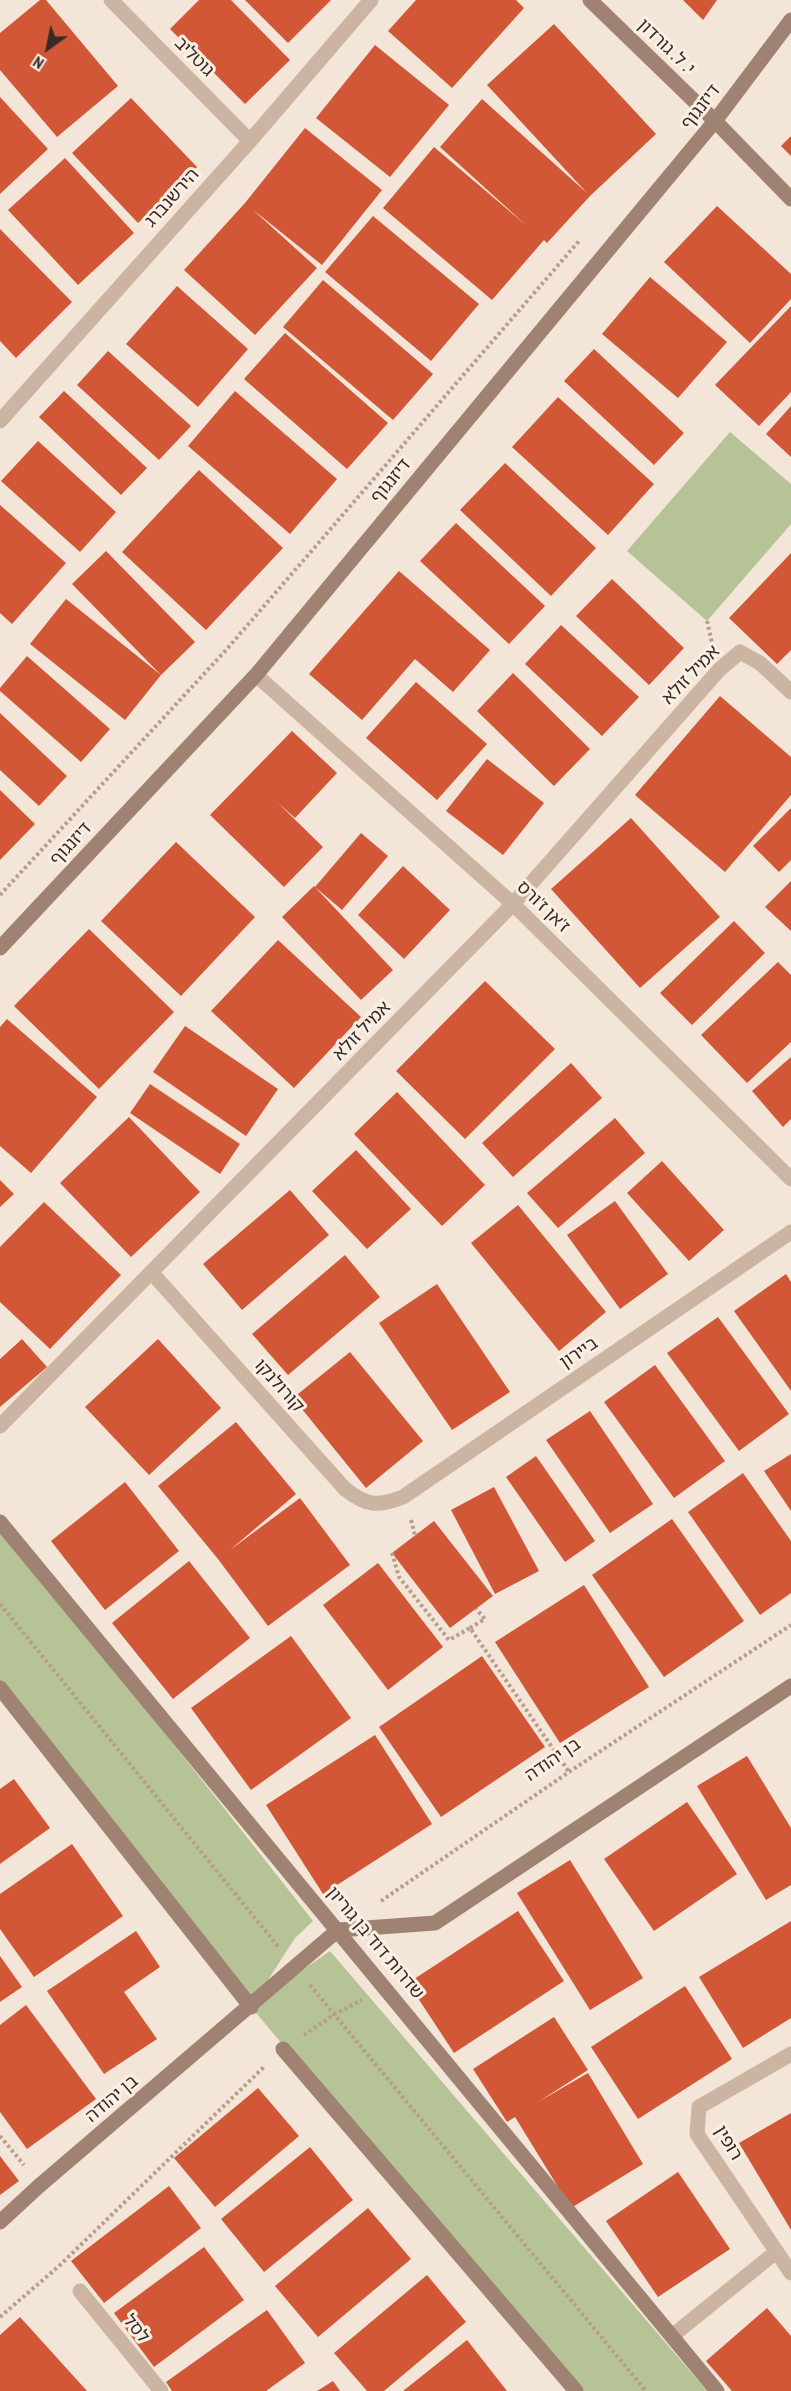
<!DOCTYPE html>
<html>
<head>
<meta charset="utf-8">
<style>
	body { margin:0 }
	#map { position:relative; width:791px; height:2391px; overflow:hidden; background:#f3e5d7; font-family:"PT Sans Narrow",sans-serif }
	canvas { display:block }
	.north { position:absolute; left:18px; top:18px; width:60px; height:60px; -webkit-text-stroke:4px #fbefe3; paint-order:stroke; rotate:213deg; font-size:16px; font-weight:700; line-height:24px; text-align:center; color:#362a25 }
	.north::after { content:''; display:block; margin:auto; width:21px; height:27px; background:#362a25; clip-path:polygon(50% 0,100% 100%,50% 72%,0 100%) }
</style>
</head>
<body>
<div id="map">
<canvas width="791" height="2391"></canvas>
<div class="north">N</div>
</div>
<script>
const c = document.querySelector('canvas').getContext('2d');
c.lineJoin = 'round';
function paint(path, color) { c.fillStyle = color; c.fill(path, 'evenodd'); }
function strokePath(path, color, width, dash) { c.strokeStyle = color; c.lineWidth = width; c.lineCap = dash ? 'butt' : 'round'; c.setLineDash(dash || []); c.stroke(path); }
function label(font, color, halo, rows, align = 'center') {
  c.font = font + ' "PT Sans Narrow","Noto Sans Hebrew",sans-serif'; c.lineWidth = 6; c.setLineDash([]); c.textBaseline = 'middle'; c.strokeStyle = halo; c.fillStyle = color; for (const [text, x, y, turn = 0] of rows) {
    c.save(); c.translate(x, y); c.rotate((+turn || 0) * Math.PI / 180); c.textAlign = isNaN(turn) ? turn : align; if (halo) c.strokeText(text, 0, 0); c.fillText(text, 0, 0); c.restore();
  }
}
paint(new Path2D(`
	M730,432L791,484V524L707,621L627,551Z
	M0,1524L313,1921L295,1938L252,2005L330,1951L707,2391H576L251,2007L0,1693Z`), '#b5c396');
paint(new Path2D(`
	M40,0H46L118,86L57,137L0,70V33Z
	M199,0H231L290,60L245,104L170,29Z
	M245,0H331L288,43Z
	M416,0H516L524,8L452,88L388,31Z
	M683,0H717L703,20Z
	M554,24L656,134L590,196L547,243L544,240L492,300L383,208L434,147L527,226L440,147L482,99L587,193L487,85Z
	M375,45L449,105L390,177L316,118Z
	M0,97L48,149L0,194Z
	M131,98L197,167L138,223L72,153Z
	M305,128L382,190L322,265L252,209L317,268L255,335L184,270L245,203Z
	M791,136V156L781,146Z
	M65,158L134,233L78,285L8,210Z
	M717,206L791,274V299L750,343L664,262Z
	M373,216L479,304L431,361L325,272Z
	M0,229L72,302L16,358L0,341Z
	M650,277L727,342L678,398L602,334Z
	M323,280L433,374L393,420L283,327Z
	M177,286L248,349L198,407L126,344Z
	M791,306V392L759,426L715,385Z
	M285,333L388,423L347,469L244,379Z
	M594,349L684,433L654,465L564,381Z
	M108,351L191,426L159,460L77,385Z
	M64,391L147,468L121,495L39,417Z
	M235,391L337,479L290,534L188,446Z
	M558,397L654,484L608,535L512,447Z
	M791,406V457L766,434Z
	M38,441L116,512L80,552L1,481Z
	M505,463L596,548L551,596L460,510Z
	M199,470L283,548L206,630L122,552Z
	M0,505L66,563L12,624L0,613Z
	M456,523L545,606L509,644L420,561Z
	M106,551L195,642L161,675L72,584Z
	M791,553V650L777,664L729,618Z
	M399,571L490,650L453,692L415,659L362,720L309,674Z
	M612,579L684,648L649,685L576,616Z
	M66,599L161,675L125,720L30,644Z
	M561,625L639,697L602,736L525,664Z
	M27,656L110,729L81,762L0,691V688Z
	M513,673L590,749L554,786L477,711Z
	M416,682L487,744L437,800L366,738Z
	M720,696L791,757V795L725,872L635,795Z
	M0,713L67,776L39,806L0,770Z
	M292,731L337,773L295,818L277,802L323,847L284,887L210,815Z
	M487,759L544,803L503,855L446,811Z
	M0,790L35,824L0,860Z
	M791,808V860L779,872L753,846Z
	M631,818L720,917L640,988L551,889Z
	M361,833L388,856L342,910L315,887Z
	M176,842L255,917L181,996L101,921Z
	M403,866L450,910L404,959L358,915Z
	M791,881V931L765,907Z
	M314,886L393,970L361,1000L282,917Z
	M734,921L765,953L692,1025L660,993Z
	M89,929L174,1012L99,1089L14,1006Z
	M278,940L361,1017L294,1088L211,1011Z
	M778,962L791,975V1042L747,1083L701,1035Z
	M485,981L555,1049L465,1139L396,1071Z
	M7,1019L97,1097L31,1173L0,1146V1027Z
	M185,1026L278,1089L246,1136L153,1072Z
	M791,1057V1119L783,1127L752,1091Z
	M571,1063L602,1098L513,1177L482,1143Z
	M150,1084L240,1144L220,1174L130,1113Z
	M397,1092L485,1185L442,1226L354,1134Z
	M129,1117L200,1192L131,1257L60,1183Z
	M615,1118L645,1153L558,1228L527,1193Z
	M356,1150L411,1209L367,1249L312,1191Z
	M662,1161L724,1230L689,1261L627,1193Z
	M0,1180L14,1194L0,1207Z
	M290,1190L329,1235L242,1310L203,1264Z
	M615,1201L668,1274L620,1309L567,1235Z
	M44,1202L121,1275L50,1349L0,1302V1247Z
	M518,1205L606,1312L559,1351L471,1243Z
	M345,1255L380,1297L288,1375L252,1334Z
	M786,1274L791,1282V1391L734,1311Z
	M437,1284L510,1392L452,1430L379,1323Z
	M718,1317L789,1414L739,1451L667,1353Z
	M22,1339L47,1367L0,1407V1359Z
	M158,1339L221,1408L149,1475L85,1407Z
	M350,1352L423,1441L366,1488L293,1398Z
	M655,1365L725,1461L674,1498L604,1402Z
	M590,1411L653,1504L610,1533L546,1440Z
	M236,1422L296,1494L230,1550L300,1498L350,1565L268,1626L218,1559L158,1486Z
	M791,1454V1511L764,1471Z
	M536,1456L595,1541L565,1562L506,1477Z
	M743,1473L791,1541V1593L760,1615L688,1512Z
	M125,1482L179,1551L105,1610L51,1541Z
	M494,1487L539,1571L495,1594L451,1510Z
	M672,1519L744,1621L664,1677L592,1575Z
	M434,1521L493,1596L450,1628L392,1553Z
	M189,1561L250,1638L173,1699L112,1623Z
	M378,1563L443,1647L388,1690L323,1605Z
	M584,1585L649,1687L560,1743L495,1642Z
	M291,1636L351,1718L251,1790L191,1708Z
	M482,1656L545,1747L441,1817L379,1727Z
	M375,1735L432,1824L323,1894L266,1805Z
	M747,1756L791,1828V1885L766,1900L697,1786Z
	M14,1779L50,1828L0,1864V1789Z
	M687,1802L737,1874L654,1931L604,1859Z
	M72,1844L123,1916L34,1977L0,1929V1894Z
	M570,1860L643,1978L590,2010L517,1893Z
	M518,1911L564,1981L454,2053L408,1983Z
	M791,1921V2018L743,2048L699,1977Z
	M136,1931L160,1967L124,1992L157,2039L104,2074L47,1991Z
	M0,1956L22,1987L0,2002Z
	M685,1986L732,2059L638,2119L591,2047Z
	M26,2005L96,2099L27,2149L0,2112V2025Z
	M554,2017L588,2070L538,2102L588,2073L643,2164L571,2208L515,2117L507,2122L473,2069Z
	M258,2088L299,2136L215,2207L174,2158Z
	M791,2113V2230L739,2143Z
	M310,2147L353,2200L264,2272L221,2219Z
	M0,2156L19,2181L0,2195Z
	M678,2172L730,2249L658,2297L606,2221Z
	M169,2186L201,2228L104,2303L71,2261Z
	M368,2208L411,2259L318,2337L275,2286Z
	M204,2247L244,2300L154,2367L114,2313Z
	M427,2275L466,2322L384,2391H367L334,2353Z
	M767,2308L791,2336V2391H732L706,2361Z
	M267,2310L305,2363L266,2391H172L166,2382Z
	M20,2317L87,2391H0V2335Z
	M467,2340L507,2391H403Z
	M333,2381L340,2391H317Z`), '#d15737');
strokePath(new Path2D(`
	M707,621L712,643
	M0,895L227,649L579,241
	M411,1520L415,1535
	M392,1553L399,1577L449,1640L470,1628L569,1772
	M0,1604L280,1949
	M470,1628L485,1619L476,1609
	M381,1901L569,1772L791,1625
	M310,1985L646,2391
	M304,2035L335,2014L362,2000
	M0,2136L24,2165
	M0,2317L59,2266L265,2066`), '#b89d8c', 4, [3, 3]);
strokePath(new Path2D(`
	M111,0L250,141
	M0,421L250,141L371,0
	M256,675L513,904L791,1179
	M152,1273L345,1489C367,1506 377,1507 403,1497L791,1232
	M0,1426L513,904L719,670L740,652L760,663L791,692
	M791,2054L699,2107L697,2134L791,2273
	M80,2291L161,2391
	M672,2336L776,2252`), '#ccb4a2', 15);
strokePath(new Path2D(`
	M590,0L715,121L791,199
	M0,948L256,675L715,121L791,20
	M0,1522L717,2391
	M0,1688L251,2007
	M283,2049L576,2391
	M0,2222L39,2186L338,1930L435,1923L791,1686`), '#a08273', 15);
label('18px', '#362a25', '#fbefe3', [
	["י. ל. גורדון",666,47,44],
	["גוטליב",194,57,45],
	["דיזנגוף",701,107,-52],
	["הירשנברג",172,198,-48],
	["דיזנגוף",391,481,-50],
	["אמיל זולא",691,675,-46],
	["דיזנגוף",71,844,-47],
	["ז'אן ז'ורס",543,907,44],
	["אמיל זולא",362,1031,-46],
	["ביירון",579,1353,-34],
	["קורולנקו",279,1386,48],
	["בן יהודה",553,1760,-34],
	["שדרות דוד בן גוריון",375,1943,50],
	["בן יהודה",112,2099,-40],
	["רופין",728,2143,59],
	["לסל",136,2329,51]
]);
</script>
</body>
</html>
